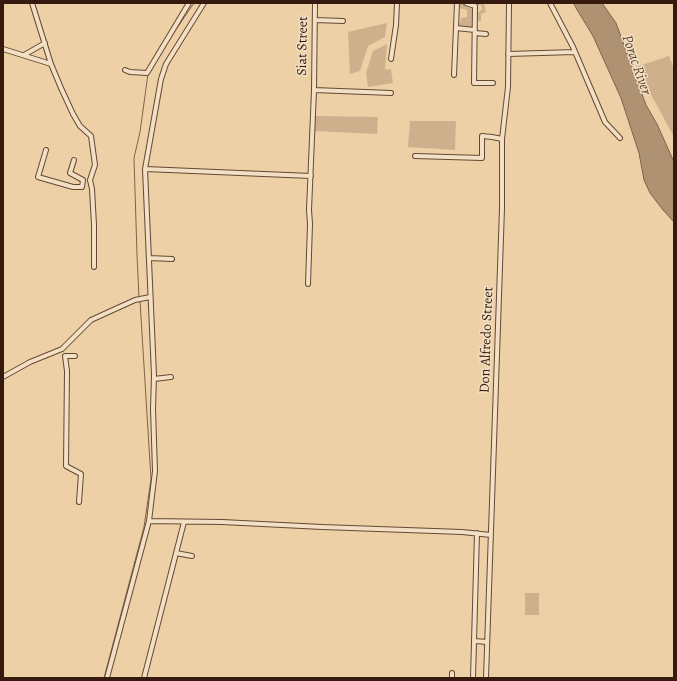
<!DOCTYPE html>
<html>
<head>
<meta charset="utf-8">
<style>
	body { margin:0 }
	#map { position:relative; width:677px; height:681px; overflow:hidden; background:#edd0a5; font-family:Alegreya,serif }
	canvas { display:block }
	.frame { position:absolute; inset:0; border:4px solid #371a0f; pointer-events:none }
</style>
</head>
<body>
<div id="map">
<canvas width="677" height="681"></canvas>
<div class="frame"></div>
</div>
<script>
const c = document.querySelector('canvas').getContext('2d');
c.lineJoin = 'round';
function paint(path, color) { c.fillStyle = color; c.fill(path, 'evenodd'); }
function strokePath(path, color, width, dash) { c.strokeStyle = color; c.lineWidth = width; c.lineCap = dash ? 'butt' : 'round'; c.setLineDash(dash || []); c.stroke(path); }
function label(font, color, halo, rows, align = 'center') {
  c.font = font + ' Alegreya,serif'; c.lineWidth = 3; c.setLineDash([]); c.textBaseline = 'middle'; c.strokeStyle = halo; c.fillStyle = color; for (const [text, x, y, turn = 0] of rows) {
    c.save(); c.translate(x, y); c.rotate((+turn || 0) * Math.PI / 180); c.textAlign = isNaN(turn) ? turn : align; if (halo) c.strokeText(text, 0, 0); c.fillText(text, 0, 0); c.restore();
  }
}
paint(new Path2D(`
	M460,3L474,7L473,28H458L461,18L467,17V10L459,8Z
	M473,3H484L486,12L481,14V21H478V13L482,9L481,5H478Z
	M387,23L385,37L368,46L360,71L350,74L348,32Z
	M387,44L385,70L391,69L393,83L368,87L366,73L373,51Z
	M669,56L674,69V137L636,67Z
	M315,116L378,117L377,134L314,131Z
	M410,121H456L455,150L408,147Z
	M525,593H539V615H525Z`), '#ceb18c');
const water = new Path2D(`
	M574,3H602L616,23L646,105L657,124L674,162V222L663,210L650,193L644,180L639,153L621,98L593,36L576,8Z`);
paint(water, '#af9272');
strokePath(water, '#7f624a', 1);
strokePath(new Path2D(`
	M173,34L194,3
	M139,298L137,255L134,158L140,132L148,74
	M104,678L144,527L151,479L140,301`), '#7f624a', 1);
const minor = new Path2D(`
	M32,3L51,64L61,88L73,114L80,126L91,136L95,165L90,180L92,189L94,225V267
	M466,3L475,6L474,83H493
	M550,3L573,47L605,122L620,138
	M315,20L343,21
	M456,28L475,30
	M475,33L486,34
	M3,49L51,64
	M508,54L575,52
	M24,55L45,43
	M391,59L396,25L397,3
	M125,70L130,72L147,73L189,3
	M454,75L457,3
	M314,90L391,93
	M46,150L38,177L73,187H82L83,180L70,173L74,160
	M415,156L482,158V136L492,137L502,139
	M145,169L311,176
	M149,258L172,259
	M308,284L310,224L309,210L314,90L315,3
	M75,356H65L67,371L66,466L81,474L79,502
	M3,377L30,362L62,349L91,320L135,300L150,297
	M154,379L171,377
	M149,521L222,522L322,527L462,532L491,535
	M176,553L192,556
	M475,641L487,642
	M107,678L149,521L155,471L153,409L154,375L145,169L161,79L166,64L204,3
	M144,678L184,522
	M452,678V673
	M473,678L477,533
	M486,678L502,208V139L508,87L509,3`);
strokePath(minor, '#644834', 6);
strokePath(minor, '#f3e0c4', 4);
label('14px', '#371a0f', '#f3e0c4', [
	["Siat Street",303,46,-89],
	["Don Alfredo Street",487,340,-88]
]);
label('italic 15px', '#614432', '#f3e0c4', [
	["Porac River",636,65,71]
]);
</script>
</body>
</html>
